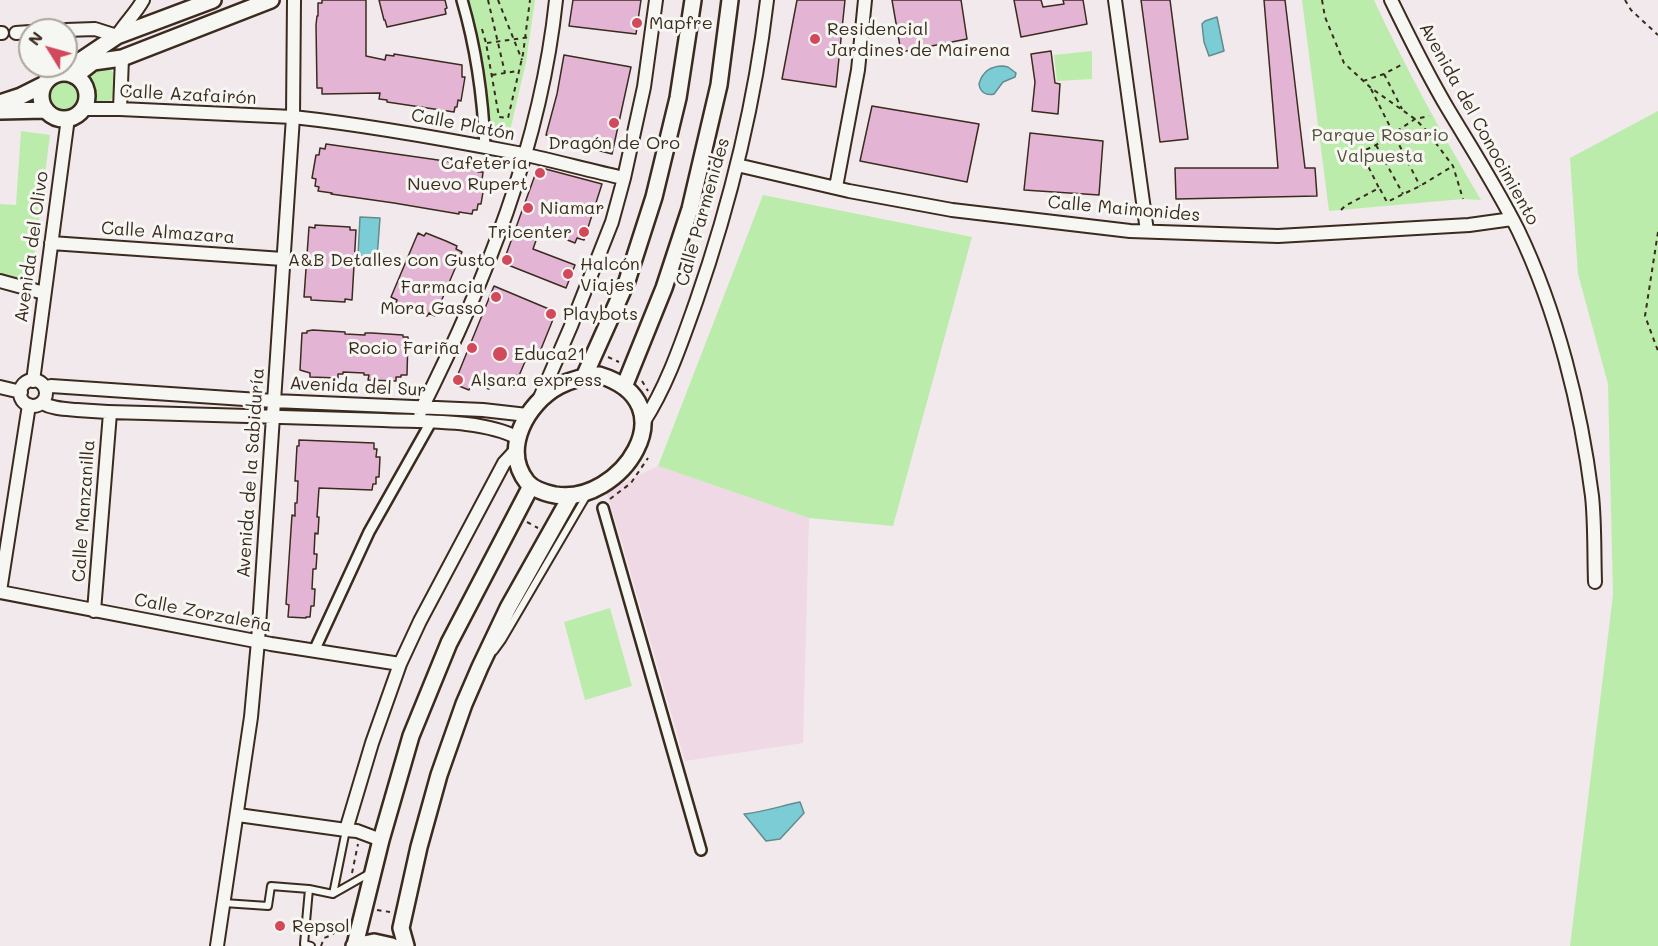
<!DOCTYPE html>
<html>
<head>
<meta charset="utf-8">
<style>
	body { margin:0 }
	#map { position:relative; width:1658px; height:946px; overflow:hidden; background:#f2e9ec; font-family:Mali,sans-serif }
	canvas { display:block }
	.north { position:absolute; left:18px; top:18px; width:60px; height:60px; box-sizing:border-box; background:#f6f6f2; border:2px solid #aba49d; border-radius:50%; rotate:307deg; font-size:16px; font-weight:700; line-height:24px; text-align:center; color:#3b2a1e }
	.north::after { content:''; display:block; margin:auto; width:21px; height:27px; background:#d1495b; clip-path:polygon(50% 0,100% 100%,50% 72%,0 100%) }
</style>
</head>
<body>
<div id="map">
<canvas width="1658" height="946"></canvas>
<div class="north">N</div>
</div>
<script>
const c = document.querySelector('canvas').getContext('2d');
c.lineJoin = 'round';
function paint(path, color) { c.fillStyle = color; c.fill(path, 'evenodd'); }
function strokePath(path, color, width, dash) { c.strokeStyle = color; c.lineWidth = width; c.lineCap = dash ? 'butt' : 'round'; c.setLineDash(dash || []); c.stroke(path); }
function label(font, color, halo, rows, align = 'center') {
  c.font = font + ' Mali,sans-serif'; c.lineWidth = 6; c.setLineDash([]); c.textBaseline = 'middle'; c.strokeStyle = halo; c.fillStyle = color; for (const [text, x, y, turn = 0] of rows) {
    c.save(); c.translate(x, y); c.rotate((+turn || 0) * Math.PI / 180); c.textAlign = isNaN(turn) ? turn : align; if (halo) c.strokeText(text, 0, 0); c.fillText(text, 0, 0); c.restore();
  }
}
paint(new Path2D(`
	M658,466L809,518L803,743L685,761L620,536L606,491Z`), '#eed9e5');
paint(new Path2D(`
	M469,0H535L526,62L510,131L490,127L482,62Z
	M1302,0H1374C1406,69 1442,134 1481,200L1463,199L1329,211Z
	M1092,51V79L1057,81L1054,55Z
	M108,67L117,77L118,90L111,100L102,104L91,103C94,91 93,84 87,74L93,69Z
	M49 96a14 14 0 1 1 28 0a14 14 0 1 1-28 0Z
	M1658,111V946H1570L1613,595L1608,384L1578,274L1570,158Z
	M21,131L50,135L31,283L0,275V204L16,205Z
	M763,195L972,237L893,526L809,518L658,466Z
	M610,608L632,686L585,700L564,622Z`), '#bbecac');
const water = new Path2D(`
	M1217,17L1224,51L1209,56L1204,42L1202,24L1205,21Z
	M1003,66L1008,67L1016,73L1015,77L1003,82L994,94C986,96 980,92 979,84C982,73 990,66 1003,66Z
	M360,217L380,218L377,258L358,256Z
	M800,802L804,813L780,839L766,841L744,814C763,812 781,806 800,802Z`);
paint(water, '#7cccd6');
strokePath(water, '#628b8c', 1.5);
const building = new Path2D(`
	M322,0H366V56L385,60L386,55L394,56V54L462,65V77H465L461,101L458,100L457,107H455L454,112L387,102V100L379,99L380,93L322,94V88H317L316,25L317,16H318V3H322Z
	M379,0H445L447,8L445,9L446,14L387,27L385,20H384Z
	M573,0H641L636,34L569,26Z
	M797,0H845L836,87L782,79Z
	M892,0H961L967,39L901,52Z
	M1014,0H1041L1043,7L1064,4L1063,0H1083L1087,24L1021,37Z
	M1141,0H1170L1188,139L1160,142Z
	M1264,0H1285L1305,168H1315L1317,196L1176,199L1175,168H1278Z
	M1051,51L1055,83L1060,84L1058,114L1032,111L1035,82L1031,54Z
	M564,55L631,67L612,154L562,141V139L546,135L557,94Z
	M872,106L979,124L967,182L860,161Z
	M1030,133L1103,141L1099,195L1024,190Z
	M326,144L466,164V165L479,167L478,172H483L482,180H485L481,204H478L477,210H473L472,214L459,212V214L394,203L331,194L332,193L318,191L319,187L315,186L316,179L312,178L316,155H319L320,148L325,149Z
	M538,167L602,184L584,240L577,238L575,243L540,229L533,249L575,265L566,288L503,263Z
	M315,225L350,227V230H356L352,300L345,299V302L311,300V297H304L309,227L315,228Z
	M418,233L424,236L426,233L446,241L457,246L456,249L462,252L435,316L429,313L427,316L396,303L397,300L391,297Z
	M494,286L556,312L539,354L527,357L515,385L491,386L489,389L472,383L469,390L454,384Z
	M313,330L345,332V334L365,335V333H372L403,335V337H408L407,375H401V377H396V381L368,380L369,375H364V373L343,372V374H338V378L310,377V373L300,370L302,333H307V331Z
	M299,440L374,443V449H377L376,457H380L379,477H376V484H373L372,490L319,488L317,517H319L318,534L315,533L314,554H317L316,569H313L312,589H315L314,606H311L310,617H306V618L288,617L289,605L286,604L292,515L295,516V503H297L298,481H295L297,446H299Z`);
paint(building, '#e4b4d4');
strokePath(building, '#3b2a1e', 1.5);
const service = new Path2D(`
	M494,651L502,640L587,495
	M309,889L333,894L370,873
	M333,894L346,830
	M224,903L268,906L271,886L309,889L304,944L311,946`);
const pedestrian = new Path2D(`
	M462,0C476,48 483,97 485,147
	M603,508L701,850
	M314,651L369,532L431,422`);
const minor = new Path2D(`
	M1115,0L1147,231
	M1391,0C1409,37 1427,74 1448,109C1472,149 1497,188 1518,230C1557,311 1581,408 1592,496C1595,524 1594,554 1595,582
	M66,30L95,29L117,36C125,23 136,13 143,0
	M0,33H2
	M16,33L30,32
	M82,109H120L293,117C367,125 439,138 512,152C549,159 586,170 624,178
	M120,109L122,58
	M737,165L849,191L952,210L1130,231L1278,236L1469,225L1512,219
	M836,187L858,70L865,0
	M51,243L283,259
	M0,281L44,293
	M20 393a13 13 0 1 1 26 0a13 13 0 1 1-26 0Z
	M33,381L68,118
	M0,387L21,392
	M45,388L51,386L274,401L483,410L527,415
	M539,400L571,326L612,222L624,178L644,87L656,0
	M42,403C53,409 65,409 77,410C100,412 123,413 146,413C225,415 304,417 383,420C424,422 482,419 518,438
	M420,412C485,283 541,145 556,0
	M643,423C667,386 681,344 696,302C730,204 755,103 767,0
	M0,591L29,405
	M0,592L271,644L400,664
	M94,611L110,413
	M238,815L346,830
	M381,840L357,831L346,830L372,743L400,664L420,621L504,463L516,450
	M217,946L251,717L258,641L293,117L294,0`);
const tertiary = new Path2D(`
	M62,73L117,36L213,0
	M41 96a23 23 0 1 1 46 0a23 23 0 1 1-46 0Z
	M75,76L93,62L122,58L271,0
	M0,103L21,96L43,85
	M0,111L46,110
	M599,375C691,403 620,506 555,495C545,493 534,490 527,482C501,449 527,403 559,386C572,379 584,377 599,375Z
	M584,377L627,281L654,197L678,98L693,0
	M624,387L664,288L690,209L719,85L730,0
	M355,945L381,840L411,736L449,643L531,486
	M354,946L374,942L392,946
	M406,946L401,928L419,847L439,775L464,704L480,667L508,608L571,496`);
strokePath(service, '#3b2a1e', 10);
strokePath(pedestrian, '#3b2a1e', 14);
strokePath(minor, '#3b2a1e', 16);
strokePath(tertiary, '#3b2a1e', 20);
strokePath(new Path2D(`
	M488,0L505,73
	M498,0L522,60
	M1322,0L1325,17L1344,63L1371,88L1415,119L1426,130L1453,166L1463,199
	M1625,0L1631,10L1658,35
	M482,29L486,43L499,117L508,118L523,54L530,0
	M487,43L530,37
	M1384,74L1402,109
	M492,75L518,71
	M1363,81L1384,74L1401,65
	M1371,89L1420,186
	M1376,145L1403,194
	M1380,189L1387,202L1420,186L1453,166
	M1341,210L1345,206L1379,188L1361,152L1376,145L1415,119L1429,116
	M1658,232L1645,316L1658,351
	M608,357L619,362
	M642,381L648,391
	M610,499L631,483L648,458
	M527,522L538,528
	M352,873L358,844
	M377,910L390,912
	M321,946L324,938L332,935L347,919`), '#3b2a1e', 2, [4.5, 4.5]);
strokePath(service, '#f6f6f2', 6);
strokePath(pedestrian, '#f6f6f2', 9);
strokePath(minor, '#f6f6f2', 12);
strokePath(tertiary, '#f6f6f2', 15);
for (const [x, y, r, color] of [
	[637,23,6,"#d1495b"],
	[815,39,6,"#d1495b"],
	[614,123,6,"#d1495b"],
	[540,173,6,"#d1495b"],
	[528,208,6,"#d1495b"],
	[584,232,6,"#d1495b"],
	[507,260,6,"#d1495b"],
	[568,274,6,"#d1495b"],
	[496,297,6,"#d1495b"],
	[551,314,6,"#d1495b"],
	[472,348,6,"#d1495b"],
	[500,354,8,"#d1495b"],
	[458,380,6,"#d1495b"],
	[280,926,6,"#d1495b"]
]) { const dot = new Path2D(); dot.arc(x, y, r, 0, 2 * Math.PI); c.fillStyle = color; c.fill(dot); strokePath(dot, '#f6f6f2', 2); }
label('18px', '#3b2a1e', '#f6f6f2', [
	["Mapfre",649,23],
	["Residencial",827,29],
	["Jardines de Mairena",827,50],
	["Dragón de Oro",614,143,"center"],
	["Cafetería",528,163,"right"],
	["Nuevo Rupert",528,184,"right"],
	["Niamar",540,208],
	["Tricenter",572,232,"right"],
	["A&B Detalles con Gusto",495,260,"right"],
	["Halcón",580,264],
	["Viajes",580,285],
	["Farmacia",484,287,"right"],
	["Mora Gasso",484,308,"right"],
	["Playbots",563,314],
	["Rocio Fariña",460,348,"right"],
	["Educa21",514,354],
	["Alsara express",470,380],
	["Repsol",292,926]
], 'left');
label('18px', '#3b2a1e', '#f6f6f2', [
	["Calle Azafairón",188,95,3],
	["Avenida del Conocimiento",1479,124,61],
	["Calle Platón",463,125,11],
	["Calle Maimonides",1124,209,5],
	["Calle Parmenides",703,212,-74],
	["Calle Almazara",168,233,4],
	["Avenida del Olivo",32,247,-82],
	["Avenida del Sur",358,387,3],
	["Avenida de la Sabiduría",251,473,-86],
	["Calle Manzanilla",84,511,-86],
	["Calle Zorzaleña",203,613,11]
]);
label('18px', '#55513a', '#f6f6f2', [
	["Parque Rosario",1380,135],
	["Valpuesta",1380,156]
]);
</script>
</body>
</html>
